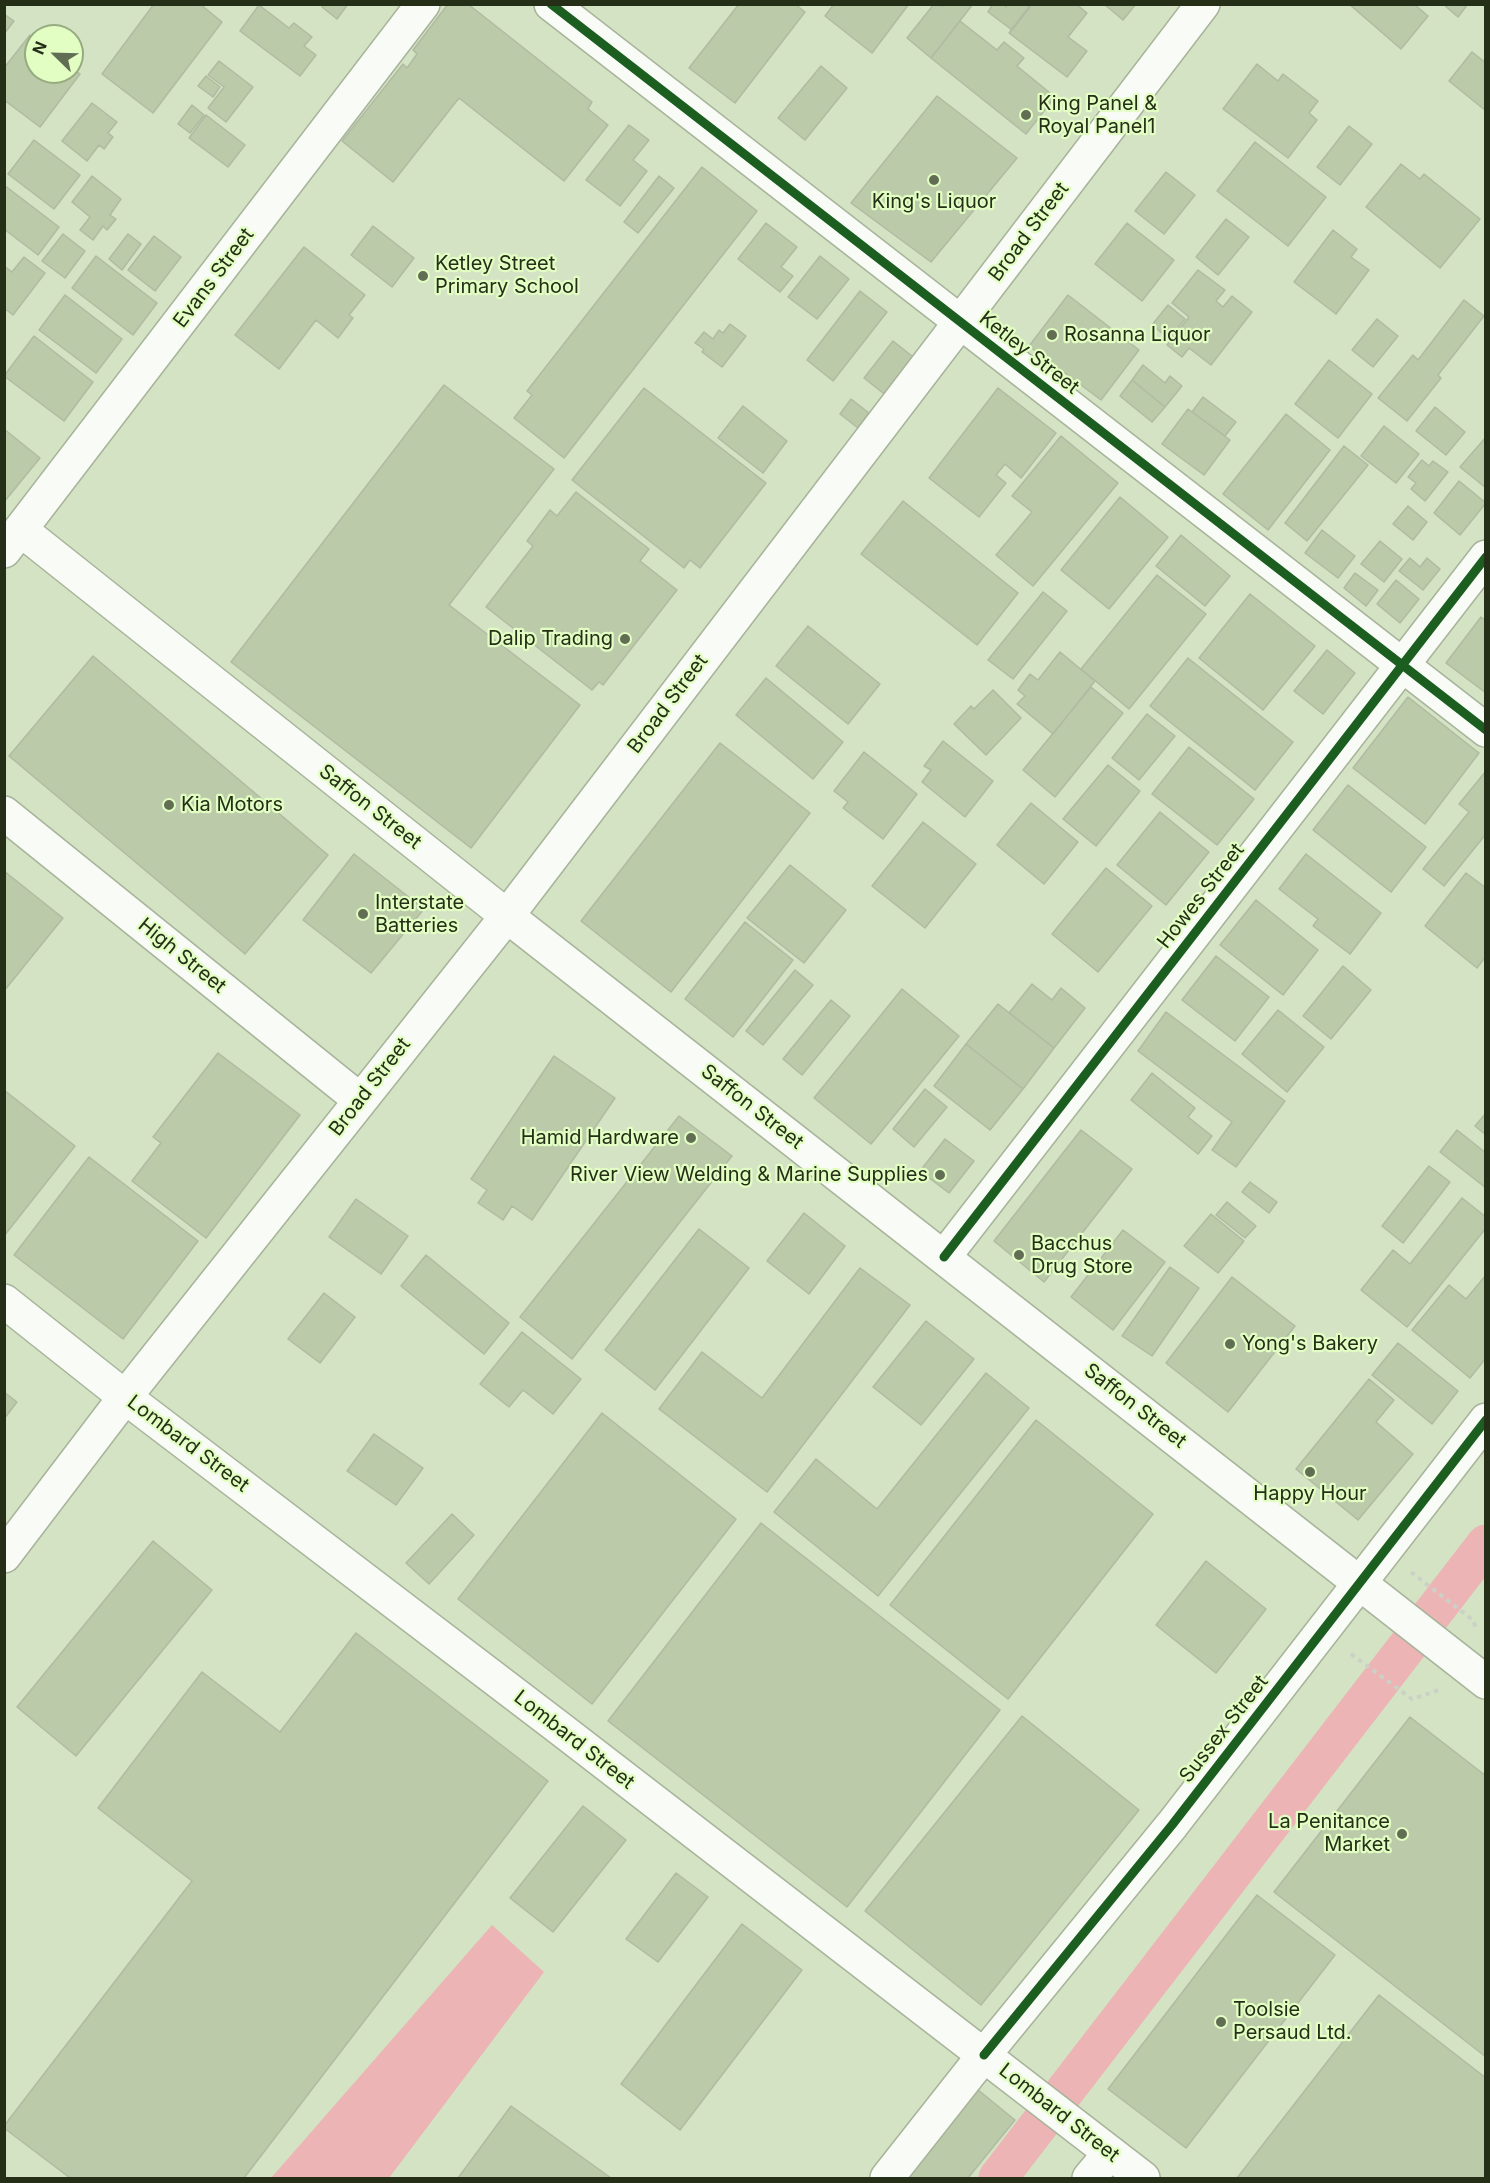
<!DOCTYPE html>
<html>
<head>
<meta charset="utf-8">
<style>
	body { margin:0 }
	#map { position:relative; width:1490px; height:2183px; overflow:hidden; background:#d4e3c3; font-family:Inter,sans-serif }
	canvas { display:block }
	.frame { position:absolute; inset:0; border:6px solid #252f18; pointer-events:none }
	.north { position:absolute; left:24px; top:24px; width:60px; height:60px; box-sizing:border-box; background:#e2fec3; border:2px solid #96ab7f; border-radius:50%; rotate:293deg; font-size:16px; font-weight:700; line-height:24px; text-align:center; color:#252f18 }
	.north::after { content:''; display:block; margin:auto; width:21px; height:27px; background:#626e54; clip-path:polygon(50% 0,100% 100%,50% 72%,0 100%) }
</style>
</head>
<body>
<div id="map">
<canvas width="1490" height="2183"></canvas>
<div class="frame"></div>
<div class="north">N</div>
</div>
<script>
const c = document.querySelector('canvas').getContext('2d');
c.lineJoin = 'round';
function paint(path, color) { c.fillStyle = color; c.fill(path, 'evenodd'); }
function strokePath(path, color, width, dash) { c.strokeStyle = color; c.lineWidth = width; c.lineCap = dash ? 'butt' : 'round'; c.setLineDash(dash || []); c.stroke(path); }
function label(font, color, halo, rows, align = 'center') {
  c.font = font + ' Inter,sans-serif'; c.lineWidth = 4.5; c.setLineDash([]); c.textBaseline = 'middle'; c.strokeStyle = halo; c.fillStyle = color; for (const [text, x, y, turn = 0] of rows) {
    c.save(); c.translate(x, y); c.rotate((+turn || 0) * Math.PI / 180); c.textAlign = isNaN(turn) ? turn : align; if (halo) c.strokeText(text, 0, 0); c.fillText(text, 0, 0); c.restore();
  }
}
paint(new Path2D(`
	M492,1925L544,1972L389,2178H271Z`), '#ecb4b5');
strokePath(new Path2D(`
	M998,2178L1486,1544`), '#ecb4b5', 39);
const building = new Path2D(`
	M154,4H200L222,22L153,113L102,74Z
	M325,4H348L337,19L322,7Z
	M448,4H468L592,102L588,109L608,125L564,181L459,98L393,182L342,141L403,64L407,68L417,54L413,50Z
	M739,4H795L805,12L735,103L689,68Z
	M834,4H909L872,53L825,16Z
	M934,4L942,6L944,4H973L931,58L907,38Z
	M993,4H1003L1006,7L1008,4H1027L1030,7L1012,30L988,12Z
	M1031,4H1076L1087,13L1068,37L1087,51L1067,77L1009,33Z
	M1104,4H1136L1123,20Z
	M1349,4H1414L1428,16L1401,49Z
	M1443,4H1468L1458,17Z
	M259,5L289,28L294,23L312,37L304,46L316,55L300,76L240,31Z
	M4,14L14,21L4,34Z
	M960,21L997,50L1004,42L1024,58L1017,66L1055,97L1026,134L931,58Z
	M30,35L36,40V72H72V68L80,74L40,127L4,100V68Z
	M1472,52L1486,63V111L1449,81Z
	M219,61L253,87L226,122L208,108L224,87L208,75Z
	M1257,64L1278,81L1283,74L1318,101L1309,113L1317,120L1288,158L1223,109Z
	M821,66L847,88L805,140L778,118Z
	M206,76L220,87L213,97L198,86Z
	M937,96L1017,158L931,262L851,203Z
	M92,103L117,122L108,133L113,137L104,149L99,145L87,161L62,141Z
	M192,105L204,115L190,133L178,124Z
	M206,115L245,145L228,167L189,138Z
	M629,125L649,140L633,160L647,171L620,206L586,180Z
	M1349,126L1372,144L1340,185L1317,167Z
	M34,140L80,175L54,209L8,174Z
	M1255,142L1326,197L1288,246L1217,191Z
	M1401,164L1420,179L1424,174L1480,219L1440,268L1366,207Z
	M702,167L757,211L564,458L514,418L532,395L527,391Z
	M1166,172L1195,195L1164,234L1135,211Z
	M92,176L121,199L110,215L116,219L107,230L103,226L93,240L80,230L90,217L72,202Z
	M659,176L674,188L638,233L624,222Z
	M4,185L59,227L38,255L4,229Z
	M1226,219L1249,237L1218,275L1196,257Z
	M766,223L797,247L781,267L793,276L780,292L738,259Z
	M1127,223L1174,260L1142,301L1095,264Z
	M373,226L414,258L392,287L351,255Z
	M1333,230L1357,249L1351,257L1369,270L1336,314L1294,282Z
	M63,234L85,251L65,278L42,261Z
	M128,234L141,244L122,270L109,259Z
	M154,236L181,257L155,291L128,270Z
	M304,247L365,295L349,315L353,318L338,338L316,320L279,369L235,335Z
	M96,256L157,303L133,335L72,288Z
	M820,256L849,279L817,319L788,297Z
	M24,257L45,273L13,315L4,308V266L12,272Z
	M1198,270L1225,290L1216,301L1223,307L1232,296L1252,312L1211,365L1189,348L1182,357L1167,345L1189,317L1172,303Z
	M860,291L887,312L833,381L807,360Z
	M65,295L122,339L96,373L39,330Z
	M1068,295L1139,350L1101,400L1029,346Z
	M1464,300L1484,316L1438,375L1441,378L1407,421L1378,398L1413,355L1418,360Z
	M1168,305L1185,319L1169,339L1152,325Z
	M1377,319L1398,336L1373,367L1352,350Z
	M730,324L746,336L722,367L702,352L704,349L695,343L704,332L713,339L719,330L723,333Z
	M34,336L93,382L64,421L4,376Z
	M893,341L917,360L888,397L864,378Z
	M1329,360L1372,394L1338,438L1295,404Z
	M1143,365L1165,383L1170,376L1182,386L1165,407L1132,380Z
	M1132,380L1165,407L1152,422L1120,396Z
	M444,385L554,469L449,605L580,705L471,848L231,662Z
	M644,388L766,483L700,568L690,560L684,568L572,480Z
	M998,388L1056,433L1021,478L1005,464L996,475L1006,483L979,517L929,478Z
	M1203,397L1236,422L1225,436L1192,412Z
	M851,399L869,413L858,428L840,414Z
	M743,406L787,441L763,473L718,438Z
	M1435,407L1465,432L1446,455L1416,431Z
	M1188,409L1230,440L1204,475L1162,444Z
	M1286,414L1330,450L1268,530L1223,494Z
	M1384,426L1419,454L1396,483L1361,456Z
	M4,429L40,458L4,502Z
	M1061,436L1118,483L1033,586L996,555L1032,512L1012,496Z
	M1486,437V488L1460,467Z
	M1344,446L1368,465L1307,541L1285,523Z
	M1422,460L1429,466L1433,461L1448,472L1425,501L1411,489L1416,483L1408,477Z
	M1459,481L1486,503L1460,535L1434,513Z
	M576,492L649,549L640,561L677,590L603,685L599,682L592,690L486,607L533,546L527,541L550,510L557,516Z
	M1120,497L1168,537L1109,609L1061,570Z
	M903,501L1018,593L977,645L861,554Z
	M1408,506L1427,522L1413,540L1393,524Z
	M1322,530L1355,556L1338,578L1305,553Z
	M1181,535L1230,576L1205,606L1156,566Z
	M1380,541L1402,559L1384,582L1361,564Z
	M1410,558L1420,567L1427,558L1440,569L1423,590L1399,571Z
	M1355,573L1378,590L1366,606L1344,588Z
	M1157,575L1206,614L1129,709L1081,669Z
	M1396,580L1419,599L1400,623L1377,604Z
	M1043,592L1067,611L1013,679L988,660Z
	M1250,594L1315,646L1263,710L1199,658Z
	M1481,617L1486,621V693L1446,663Z
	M808,626L880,684L848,724L776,666Z
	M1327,650L1355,673L1323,714L1294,691Z
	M1060,652L1095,681L1053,734L1017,704L1025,696L1018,690L1030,674L1038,680Z
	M93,656L328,855L245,954L9,756Z
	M1188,658L1293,742L1255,790L1150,706Z
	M766,678L843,742L813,779L736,715Z
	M1091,687L1123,713L1055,797L1023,770Z
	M993,690L1021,718L986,755L954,724L971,706L974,709Z
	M1408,697L1479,753L1425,824L1353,768Z
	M1147,714L1175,736L1139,780L1112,758Z
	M943,741L993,781L965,817L922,782L931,770L924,766Z
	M720,743L810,813L671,992L581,921Z
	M1189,747L1254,799L1217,845L1152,794Z
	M864,752L917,794L883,839L843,808L848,802L834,791Z
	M1108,765L1140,791L1096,846L1063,819Z
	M1486,771V834L1444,886L1423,869L1469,812L1459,804Z
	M1348,785L1426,847L1391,892L1313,830Z
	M1031,803L1078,842L1044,884L997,845Z
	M1160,812L1209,852L1166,905L1117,865Z
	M923,822L976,864L925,928L872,886Z
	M354,854L424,909L371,973L303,920Z
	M1306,854L1381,913L1350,954L1313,926L1318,919L1279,889Z
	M790,865L846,910L804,963L747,918Z
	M1106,868L1152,906L1098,972L1052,934Z
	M4,871L63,918L4,991Z
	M1466,873L1486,888V956L1477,968L1425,926Z
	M1256,900L1318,950L1283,995L1220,945Z
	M745,922L793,960L733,1037L685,999Z
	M1216,956L1269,997L1235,1041L1182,1000Z
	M1343,966L1371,990L1331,1039L1303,1016Z
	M795,970L813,985L763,1045L746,1031Z
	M1032,984L1052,1000L1061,988L1085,1008L1054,1048L1009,1013Z
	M902,989L959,1036L871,1144L814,1098Z
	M831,1000L850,1016L802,1075L783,1059Z
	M998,1004L1054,1048L1023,1089L966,1044Z
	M1278,1010L1324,1047L1287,1092L1242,1054Z
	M1166,1012L1285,1101L1236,1167L1212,1150L1232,1122L1138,1051Z
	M966,1044L1023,1089L990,1130L934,1086Z
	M218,1053L300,1115L206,1238L132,1181L161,1143L153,1137Z
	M554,1056L615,1098L532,1220L512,1206L503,1220L478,1203L487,1190L471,1179Z
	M1152,1073L1195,1108L1188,1117L1212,1136L1198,1154L1131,1100Z
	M925,1089L947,1107L914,1147L893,1129Z
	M4,1090L75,1146L4,1236Z
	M1486,1113V1135L1475,1126Z
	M679,1116L732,1156L572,1359L520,1317Z
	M1081,1130L1132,1169L1044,1282L994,1241Z
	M1457,1130L1486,1153V1188L1440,1152Z
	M945,1139L974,1161L949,1193L920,1171Z
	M89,1157L198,1241L123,1339L14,1255Z
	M1429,1166L1450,1182L1403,1243L1382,1226Z
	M1250,1182L1277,1202L1269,1213L1242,1192Z
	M1462,1198L1486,1217V1228L1407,1327L1361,1290L1393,1250L1410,1264Z
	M356,1199L408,1236L381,1274L329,1237Z
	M1227,1202L1256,1226L1245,1238L1216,1215Z
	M804,1213L845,1246L809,1294L767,1261Z
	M1211,1214L1244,1241L1218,1273L1184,1246Z
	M699,1229L749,1268L655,1390L605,1350Z
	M1123,1230L1165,1262L1113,1330L1071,1297Z
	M426,1255L509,1323L484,1354L401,1286Z
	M1170,1267L1199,1288L1152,1356L1122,1336Z
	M860,1268L910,1305L767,1492L659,1409L702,1352L762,1398Z
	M1486,1275V1358L1470,1378L1412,1330L1449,1285L1466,1299Z
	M1232,1277L1295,1326L1228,1412L1166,1363Z
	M324,1293L355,1317L320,1363L288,1339Z
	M926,1321L974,1359L921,1425L873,1387Z
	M522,1332L581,1379L553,1414L523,1390L509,1407L480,1384Z
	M1398,1343L1458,1391L1432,1424L1372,1375Z
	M986,1373L1029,1408L878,1596L774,1512L816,1459L877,1509Z
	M1369,1379L1394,1400L1376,1422L1413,1454L1358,1520L1296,1469Z
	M4,1392L17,1402L4,1419Z
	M602,1413L736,1519L592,1704L458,1599Z
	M1036,1420L1153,1514L1008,1699L890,1605Z
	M374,1434L423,1468L396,1505L347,1471Z
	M452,1514L474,1535L429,1584L406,1563Z
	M761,1523L1000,1710L847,1907L608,1721Z
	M153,1541L212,1590L76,1756L17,1707Z
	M1206,1561L1266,1609L1216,1673L1156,1625Z
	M356,1633L548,1781L244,2178H70L4,2128V2126L192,1881L98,1808L202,1672L280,1732Z
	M1022,1716L1139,1810L981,2005L865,1911Z
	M1410,1717L1486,1776V2057L1274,1892Z
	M583,1806L626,1840L553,1932L510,1898Z
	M676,1873L708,1897L658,1962L626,1939Z
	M1257,1895L1335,1955L1186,2148L1108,2089Z
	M742,1924L802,1970L680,2130L621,2084Z
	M1379,1995L1486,2078V2178H1237Z
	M972,2085L1015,2120L968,2178H896Z
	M511,2106L611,2178H458Z`);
paint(building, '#bbcaa9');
strokePath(building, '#b0bba2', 1.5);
const minor = new Path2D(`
	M551,4L1486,730
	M21,530L507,916
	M4,551L423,4
	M944,1257L1486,557
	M4,1556L125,1397
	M887,2178L984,2055L1172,1825L1486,1420
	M1089,2178L1110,2153`);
const major = new Path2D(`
	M4,813L360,1100
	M507,916L1486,1682
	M4,1301L125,1397L558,1727L1143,2178
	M125,1397L507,916L1203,4`);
strokePath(minor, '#a7b39a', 36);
strokePath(major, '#a7b39a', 36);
strokePath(new Path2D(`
	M1411,1572L1474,1621L1475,1627
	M1351,1654L1412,1699L1439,1690`), '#ccd1c7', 4, [4.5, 4.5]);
strokePath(minor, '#f9fbf6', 33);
strokePath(major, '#f9fbf6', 33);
strokePath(new Path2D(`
	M551,4L1486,730
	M944,1257L1486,557
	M984,2055L1172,1825L1486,1420`), '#1b5e20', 9);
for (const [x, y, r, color] of [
	[1026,115,6,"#626e54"],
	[934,180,6,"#626e54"],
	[423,276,6,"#626e54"],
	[1052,335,6,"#626e54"],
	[625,639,6,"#626e54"],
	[169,805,6,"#626e54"],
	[363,914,6,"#626e54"],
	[691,1138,6,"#626e54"],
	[940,1175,6,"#626e54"],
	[1019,1255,6,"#626e54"],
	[1230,1344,6,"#626e54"],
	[1310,1472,6,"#626e54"],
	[1402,1834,6,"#626e54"],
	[1221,2022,6,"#626e54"]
]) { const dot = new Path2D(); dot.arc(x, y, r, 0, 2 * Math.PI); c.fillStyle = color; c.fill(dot); strokePath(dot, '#e2fec3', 2); }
label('20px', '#252f18', '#e2fec3', [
	["King Panel &",1038,104],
	["Royal Panel1",1038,127],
	["King's Liquor",934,202,"center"],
	["Ketley Street",435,264],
	["Primary School",435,287],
	["Rosanna Liquor",1064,335],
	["Dalip Trading",613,639,"right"],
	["Kia Motors",181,805],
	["Interstate",375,903],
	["Batteries",375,926],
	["Hamid Hardware",679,1138,"right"],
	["River View Welding & Marine Supplies",928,1175,"right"],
	["Bacchus",1031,1244],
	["Drug Store",1031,1267],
	["Yong's Bakery",1242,1344],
	["Happy Hour",1310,1494,"center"],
	["La Penitance",1390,1822,"right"],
	["Market",1390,1845,"right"],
	["Toolsie",1233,2010],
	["Persaud Ltd.",1233,2033]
], 'left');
label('20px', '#252f18', '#e2fec3', [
	["Broad Street",1029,232,-53],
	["Evans Street",214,278,-53],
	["Ketley Street",1029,353,38],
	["Broad Street",668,704,-53],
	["Saffon Street",370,807,38],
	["Howes Street",1201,896,-52],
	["High Street",182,956,39],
	["Broad Street",370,1087,-52],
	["Saffon Street",752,1107,38],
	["Saffon Street",1135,1406,38],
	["Lombard Street",188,1444,37],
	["Sussex Street",1224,1729,-52],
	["Lombard Street",574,1740,38],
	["Lombard Street",1059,2113,38]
]);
</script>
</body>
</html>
